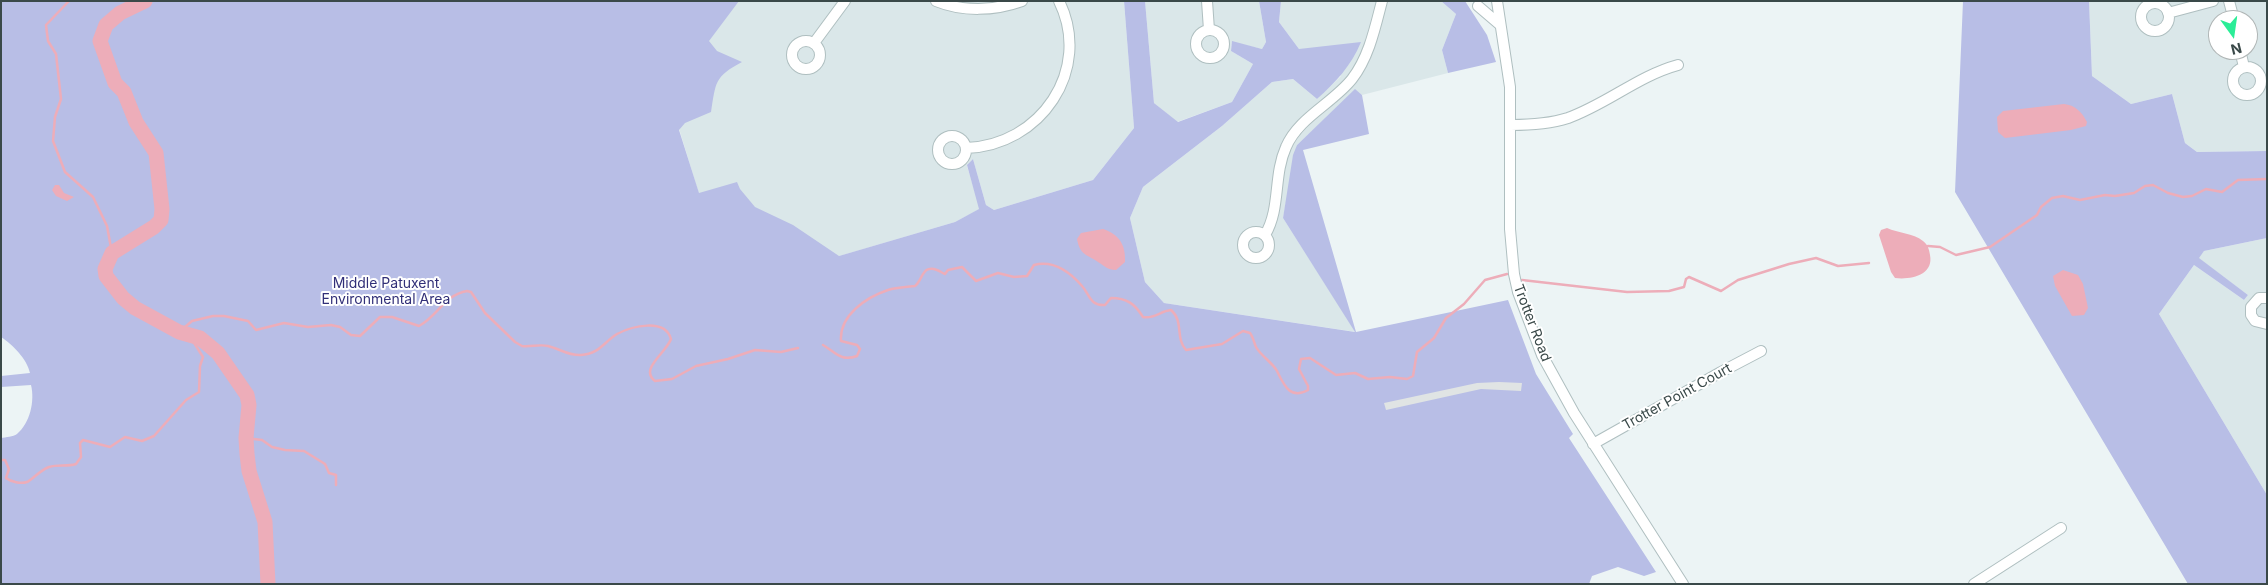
<!DOCTYPE html>
<html>
<head>
<meta charset="utf-8">
<style>
	body { margin:0 }
	#map { position:relative; width:2268px; height:585px; overflow:hidden; background:#ecf4f5; font-family:Inter,sans-serif }
	canvas { display:block }
	.frame { position:absolute; inset:0; border:2px solid #3a4949; pointer-events:none }
	.north { position:absolute; left:2208px; top:10px; width:50px; height:50px; box-sizing:border-box; background:#fff; border:1px solid #b0b6b6; border-radius:50%; rotate:166deg; font-size:14px; font-weight:700; line-height:20px; text-align:center; color:#3a4949 }
	.north::after { content:''; display:block; margin:auto; width:18px; height:22px; background:#2bed97; clip-path:polygon(50% 0,100% 100%,50% 72%,0 100%) }
</style>
</head>
<body>
<div id="map">
<canvas width="2268" height="585"></canvas>
<div class="frame"></div>
<div class="north">N</div>
</div>
<script>
const c = document.querySelector('canvas').getContext('2d');
c.lineJoin = 'round';
function paint(path, color) { c.fillStyle = color; c.fill(path, 'evenodd'); }
function strokePath(path, color, width, dash) { c.strokeStyle = color; c.lineWidth = width; c.lineCap = dash ? 'butt' : 'round'; c.setLineDash(dash || []); c.stroke(path); }
function label(font, color, halo, rows, align = 'center') {
  c.font = font + ' Inter,sans-serif'; c.lineWidth = 4; c.setLineDash([]); c.textBaseline = 'middle'; c.strokeStyle = halo; c.fillStyle = color; for (const [text, x, y, turn = 0] of rows) {
    c.save(); c.translate(x, y); c.rotate((+turn || 0) * Math.PI / 180); c.textAlign = isNaN(turn) ? turn : align; if (halo) c.strokeText(text, 0, 0); c.fillText(text, 0, 0); c.restore();
  }
}
paint(new Path2D(`
	M730,1H1124L1134,128L1093,180L994,210L986,205L973,159L967,166L980,209L955,222L792,270L699,194L648,27Z
	M1145,1H1259L1266,42L1262,49L1232,42L1231,51L1253,64L1232,102L1177,122L1154,103Z
	M1281,1H1441L1456,14L1442,50L1448,73L1362,95L1355,90L1297,145L1283,218L1356,332L1164,303L1145,282L1130,218L1143,187L1222,126L1272,82L1293,79L1317,99L1341,76L1299,49L1279,22Z
	M2089,1H2267V151L2197,152L2185,143L2172,94L2131,104L2092,76ZM2218,20H2248V50H2218Z
	M2267,238V495L2159,314L2194,265L2244,300L2248,295L2198,258L2204,251Z`), '#dae7e9');
paint(new Path2D(`
	M1,1H739L709,41L717,51L742,62C714,77 716,82 711,112L685,123L679,130L699,193L737,182L740,189L755,207L793,225L839,256L955,222L979,209L967,165L973,159L986,205L994,210L1093,180L1134,128L1124,1H1145L1154,103L1178,122L1232,102L1253,64L1231,51L1232,41L1262,49L1266,42L1259,1H1281L1279,22L1299,49L1361,42C1351,66 1336,82 1317,99L1293,79L1272,82L1222,126L1143,187L1130,218L1145,282L1164,303L1355,332L1283,218L1293,155L1297,145L1355,89L1362,95L1369,134L1303,150L1356,332L1508,300L1536,374L1573,434L1569,438L1656,572L1644,576L1618,567L1592,576L1589,584H1V438C6,437 13,437 17,434C30,423 35,401 31,385L1,387V376L30,373C27,359 13,345 1,337Z
	M1441,1H1465L1487,35L1496,62L1448,73L1442,50L1456,14Z
	M1963,1H2089L2092,76L2131,104L2172,94L2185,143L2197,152L2267,151V238L2204,251L2199,258L2248,295L2244,300L2194,265L2159,314L2267,495V584H2188L1955,192Z`), '#b8bee6');
paint(new Path2D(`
	M1499,382L1522,383L1521,391L1481,389L1386,410L1384,403L1477,383Z`), '#e0e4e4');
paint(new Path2D(`
	M2064,104C2075,105 2082,112 2087,122L2086,126L2071,130L2005,138L1998,132L1997,117L2003,111Z
	M55,185H59L64,193L74,197L67,201L56,196L52,190Z
	M1887,228C1898,233 1913,233 1923,241C1928,245 1929,249 1930,255C1934,275 1911,280 1895,278L1891,272L1879,235L1881,230Z
	M1103,229C1119,234 1126,245 1125,262L1116,270C1107,270 1105,266 1098,262C1086,254 1080,255 1077,239L1081,233Z
	M2063,270L2078,275L2083,284L2088,308L2084,315L2072,316L2055,286L2053,276Z`), '#edadb9');
strokePath(new Path2D(`
	M69,1L46,25L48,41L56,54L61,99L55,117L53,141L65,172L93,197L107,226L112,253
	M1928,246L1940,247L1956,255L1990,247L2037,215L2041,207L2052,198L2063,196L2080,200L2105,195L2115,196L2134,193L2145,186L2153,185L2168,193L2183,197L2192,196L2206,189L2222,192L2238,180L2267,179
	M1522,280L1627,292L1669,291L1684,287L1686,279L1689,277L1721,291L1738,280L1789,264L1816,258L1838,266L1869,263
	M179,332L192,321L213,316H224L248,321L256,330L284,323L308,327L331,325L340,327L351,335L360,336L380,317H392L419,326C438,316 444,295 467,291L471,292L485,313L515,342L522,346C531,347 540,344 548,346C560,349 569,356 581,355C599,354 604,342 617,334C632,326 665,318 671,339C666,353 639,369 655,381L672,379L696,366L728,359L755,350L781,352L798,348
	M823,345C835,352 841,362 857,356L860,349L857,345L841,341C839,315 867,297 888,290C896,287 907,287 915,286C923,280 922,264 937,270C940,271 942,273 945,274L948,270L962,267L976,281L998,273L1014,277L1027,276L1034,265C1053,260 1069,271 1082,286C1090,295 1090,306 1105,305L1111,298C1127,298 1135,304 1143,317C1155,319 1160,311 1171,310C1184,321 1175,338 1186,350L1222,344L1243,331L1250,333C1253,337 1254,342 1256,347C1261,356 1272,362 1277,371C1284,385 1290,400 1308,390V386L1299,369L1301,359L1310,358L1336,375L1355,373L1368,379L1390,377L1407,379L1413,376L1417,352L1434,338L1446,318L1464,304L1485,280L1507,274
	M246,438L262,440L272,447L285,450L304,451L325,464L329,473L336,475V485
	M1,460H5L9,469L6,478C11,482 21,484 27,482C31,481 40,470 49,467C58,464 67,467 76,464L81,457L80,443L83,440L110,447L125,437L142,441L154,436L186,400L199,392L200,366L203,357L189,335`), '#edadb9', 2.5);
strokePath(new Path2D(`
	M145,1L120,13L106,25L100,41L115,83L124,92L136,122L156,153L162,209L161,220L154,227L112,253L105,269L106,276L123,298L135,308L179,332L200,338L218,353L247,395L249,405L246,438L247,454L249,471L265,522L268,584`), '#edadb9', 15);
const minor = new Path2D(`
	M936,1C963,12 994,11 1022,1
	M1207,1L1209,30
	M1497,1L1510,87V229L1514,274L1518,292L1542,355L1574,413L1683,584
	M2229,1L2234,20
	M2141 17a14 14 0 1 1 28 0a14 14 0 1 1-28 0Z
	M1478,6L1499,24
	M2168,13L2213,1
	M1196 44a14 14 0 1 1 28 0a14 14 0 1 1-28 0Z
	M792 55a14 14 0 1 1 28 0a14 14 0 1 1-28 0Z
	M814,43L845,1
	M2240,50L2244,67
	M2233 81a14 14 0 1 1 28 0a14 14 0 1 1-28 0Z
	M1511,125C1531,125 1549,124 1568,118C1607,104 1638,76 1678,65
	M938 150a14 14 0 1 1 28 0a14 14 0 1 1-28 0Z
	M966,148C1040,146 1093,70 1059,1
	M1243 245a13 13 0 1 1 26 0a13 13 0 1 1-26 0Z
	M1265,235C1281,208 1273,176 1286,147C1298,118 1333,103 1352,79C1369,57 1375,28 1382,1
	M2267,298H2259L2251,307V315L2255,321L2267,324
	M1593,444L1721,372L1761,351
	M1974,584L2061,528`);
strokePath(minor, '#afbfc0', 12);
strokePath(minor, '#fff', 10);
label('14px', '#312f78', '#fff', [
	["Middle Patuxent",386,284],
	["Environmental Area",386,300]
]);
label('14px', '#3a4949', '#fff', [
	["Trotter Road",1532,323,69],
	["Trotter Point Court",1677,397,-29]
]);
</script>
</body>
</html>
